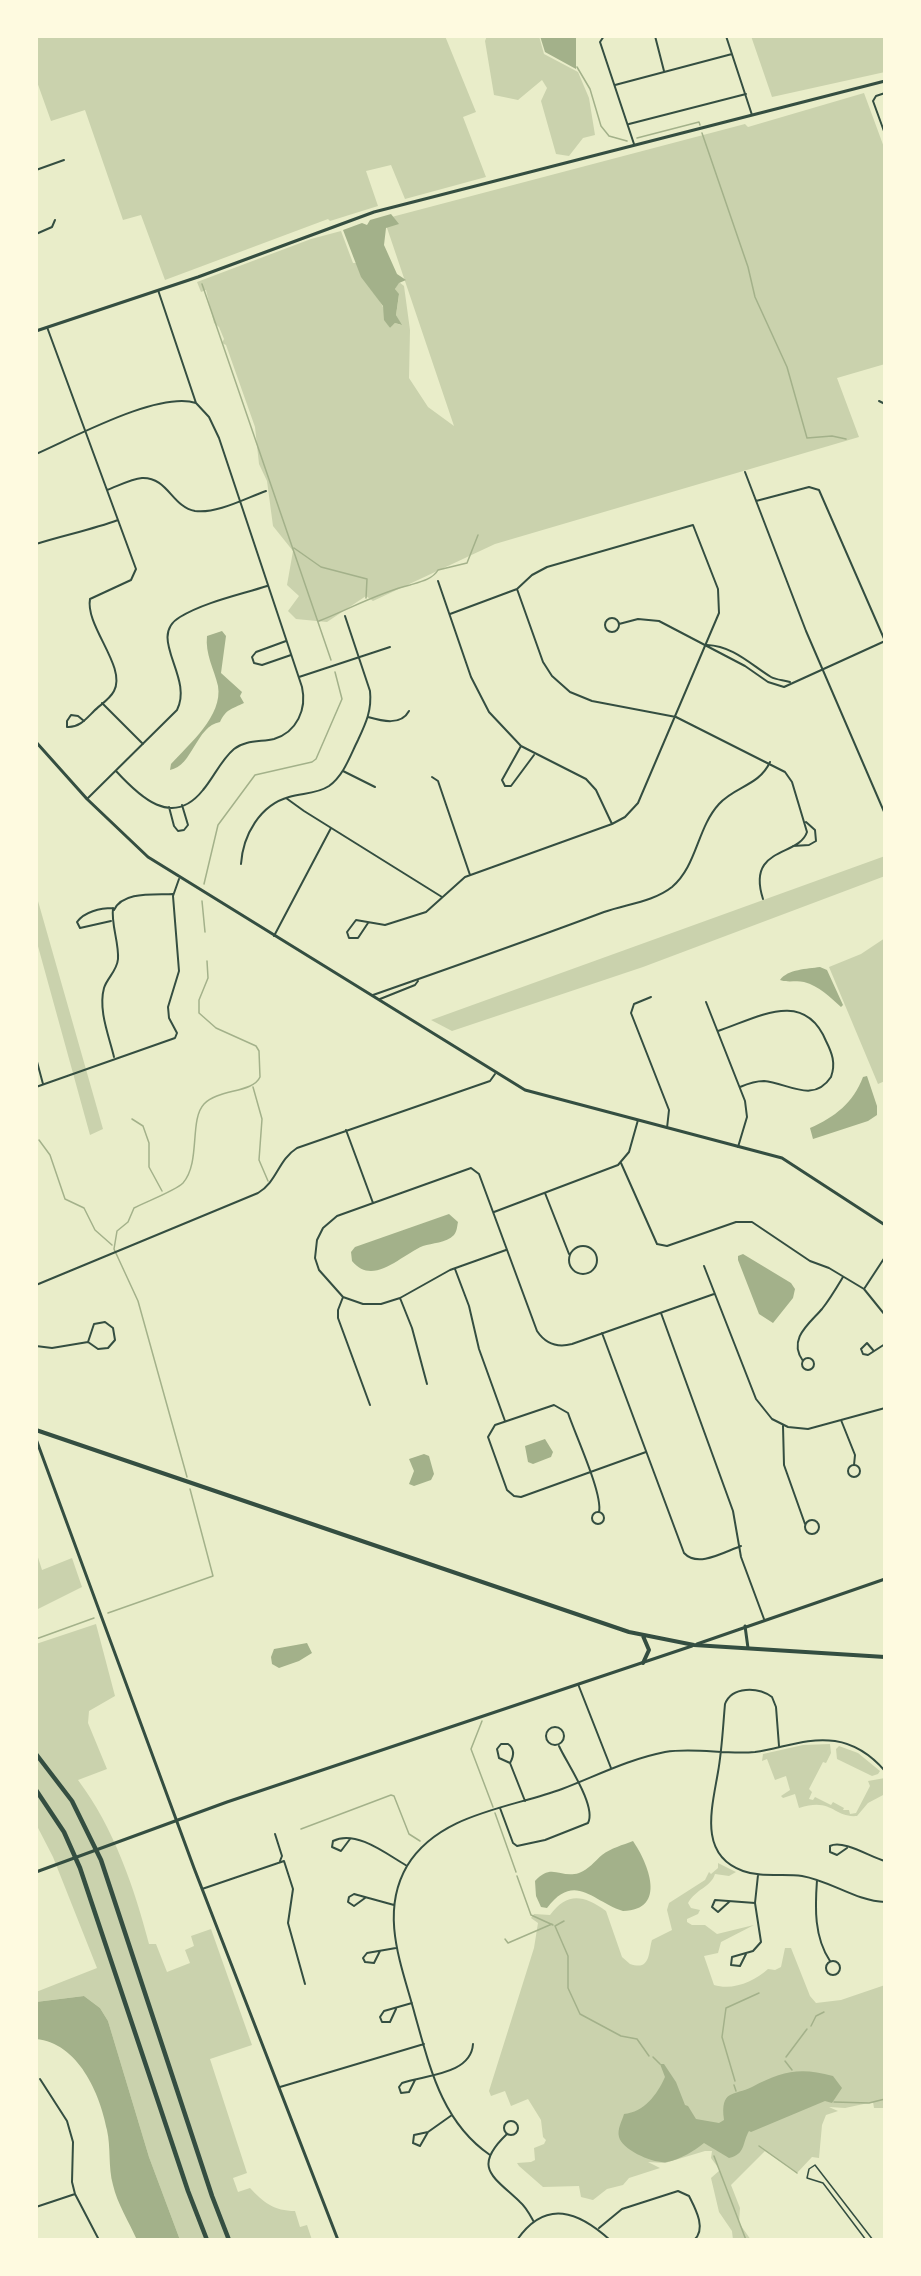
<!DOCTYPE html>
<html>
<head>
<meta charset="utf-8">
<style>
	body { margin:0 }
	#map { position:relative; width:921px; height:2276px; overflow:hidden; background:#e9edc9; font-family:"Space Grotesk",sans-serif }
	canvas { display:block }
	.frame { position:absolute; inset:0; border:38px solid #fefae0; pointer-events:none }
</style>
</head>
<body>
<div id="map">
<canvas width="921" height="2276"></canvas>
<div class="frame"></div>
</div>
<script>
const c = document.querySelector('canvas').getContext('2d');
c.lineJoin = 'round';
function paint(path, color) { c.fillStyle = color; c.fill(path, 'evenodd'); }
function strokePath(path, color, width, dash) { c.strokeStyle = color; c.lineWidth = width; c.lineCap = dash ? 'butt' : 'round'; c.setLineDash(dash || []); c.stroke(path); }
paint(new Path2D(`
	M36,36H445L476,112L463,117L486,177L405,199L391,165L366,171L378,206L330,221L328,219L165,280L141,215L123,220L85,110L51,121L36,79Z
	M487,36H539L544,54L578,72L589,98L595,135L583,138L569,156L556,154L541,101L547,88L542,80L518,100L494,95L485,41Z
	M751,36H885V72L772,97Z
	M864,93L885,150V364L837,378L859,437L495,544L373,601L366,596L327,622L296,619L288,611L299,596L287,585L293,551L273,526L267,481L259,464L255,427L226,345L222,343L224,339L219,327L214,323L206,290L201,292L197,282L311,239L341,231L353,263H358C362,282 374,290 382,305C386,312 385,321 390,328L395,323L401,325L396,315L399,295L395,289L399,282L404,286L410,330L409,378L428,407L454,426L384,219L745,124L748,127Z
	M885,856V876L643,967L452,1031L431,1020Z
	M36,894L103,1129L90,1135L36,939Z
	M885,938V1081L878,1084L829,967L861,954Z
	M36,1551L42,1570L72,1558L82,1587L36,1610Z
	M96,1624L115,1696L89,1711L88,1723L107,1769L78,1780C114,1828 134,1887 149,1944H156L167,1972L190,1963L185,1950L194,1946L191,1936L211,1929L252,2045L210,2059L247,2173L233,2178L238,2192L250,2188C263,2202 274,2211 295,2211L300,2227L307,2225L312,2240H180L149,2157L108,2021L100,2008L84,1996L36,2002V1992L97,1968L53,1857L36,1824V1644Z
	M830,1744L831,1753L826,1763L823,1762L809,1789L812,1792L809,1799L813,1800L815,1797L831,1805L833,1802L844,1808L843,1810H849L850,1814L856,1813L870,1786L868,1781L885,1778V1794L868,1803L857,1816C833,1818 833,1797 799,1808L795,1794L783,1798L781,1796L790,1790L786,1776L775,1780L767,1759L762,1761L763,1754L803,1745Z
	M839,1746L858,1753L880,1771L878,1774L872,1776L837,1759L836,1749Z
	M718,1863L736,1872L729,1876L715,1874C711,1887 696,1889 688,1903L691,1908L700,1910L698,1914L687,1919V1922L692,1925H705L717,1934L754,1925L721,1942L718,1953L704,1956L714,1985C733,1991 755,1981 768,1969L775,1970L781,1967L785,1948H791L810,1996L816,2003L841,2000L885,1985V2108H874L873,2102L845,2108L829,2107L838,2111L826,2115L822,2125L819,2158L812,2157L797,2173L765,2151L731,2185L740,2208L739,2223L751,2240H733L732,2231L719,2212L711,2178L720,2170L711,2158L712,2151H705L665,2163L648,2162L660,2168L629,2178L623,2185L607,2189L593,2200L581,2197L579,2186L543,2187L519,2166L517,2163L531,2162L535,2160L534,2148L544,2144L546,2140L543,2137L541,2120L528,2099L511,2106L505,2091L491,2096L489,2091L534,1948L538,1923L531,1918L534,1914L550,1915C567,1893 582,1894 606,1911L622,1957L630,1964C651,1971 648,1953 652,1940L672,1930L667,1910L669,1903L705,1880L709,1872L711,1874L718,1868Z`), '#cad2ad');
paint(new Path2D(`
	M540,36H576V69L545,52Z
	M391,214L399,224L386,228L384,245L397,274L406,280L399,283L395,289L399,294L396,315L402,325L395,323L390,328L384,320L383,306L361,277L343,230L362,223L367,225L370,220Z
	M222,631L226,636L221,673L242,692L240,696L244,703C232,709 226,709 220,722C196,726 193,766 170,770L171,764C189,744 223,716 218,686C214,669 205,654 207,636Z
	M820,967L827,970L843,1005L841,1007C830,997 819,986 804,982C796,980 789,983 780,980C788,969 807,969 820,967Z
	M867,1076L877,1106V1115L868,1121L813,1139L810,1128C835,1117 853,1103 863,1077Z
	M449,1214L458,1222C457,1227 457,1231 454,1235C446,1243 432,1243 423,1246C401,1255 373,1287 352,1261L351,1252L355,1247Z
	M743,1254L791,1283L795,1289L793,1298L773,1323L759,1314L738,1260V1256Z
	M545,1439L553,1452L551,1457L533,1464L528,1462L525,1446Z
	M424,1454L429,1456L434,1474L431,1480L414,1486L409,1484L414,1471L409,1459Z
	M307,1643L312,1653L299,1661L279,1668L272,1664L271,1657L274,1649Z
	M633,1841C648,1863 668,1910 623,1911C593,1902 575,1871 547,1908L541,1907L536,1896L535,1881C552,1862 560,1879 579,1873C588,1870 595,1861 602,1855C611,1848 623,1845 633,1841Z
	M84,1996L100,2008L108,2021L149,2157L180,2240H137C129,2222 117,2203 113,2185C108,2167 111,2148 107,2130C100,2093 78,2043 36,2039V2002Z
	M660,2064H664L676,2082L685,2105L688,2106L696,2119L719,2123L724,2120C720,2089 734,2096 752,2087C782,2071 800,2067 833,2076L842,2088L832,2103L825,2101L751,2132L749,2131C742,2143 746,2154 729,2158L704,2143C694,2151 681,2159 667,2162C654,2164 622,2150 619,2137C617,2129 622,2121 624,2114C644,2112 657,2095 665,2077Z`), '#a3b18a');
strokePath(new Path2D(`
	M577,67L590,89L601,126L609,136L627,141
	M702,133L748,267L755,297L787,367L807,438L832,436L846,439
	M637,138L699,122L700,125
	M202,284L331,660
	M294,548L321,567L367,579L366,598
	M319,621C350,609 377,593 410,585C420,582 433,579 438,570L467,563L478,535
	M204,884L218,825L255,775L312,762L316,759L342,699L335,672
	M202,901L205,932
	M253,1087L262,1119L259,1160L268,1181
	M132,1119L143,1126L149,1143V1167L162,1191
	M39,1140L50,1155L65,1199L84,1208L95,1230L112,1245
	M187,1477L138,1301L114,1249L117,1231L128,1222L134,1208C145,1202 175,1191 183,1183C201,1162 189,1120 204,1104C218,1089 253,1093 260,1077L259,1051L256,1046L216,1028L199,1013V1000L208,978L207,961
	M108,1613L213,1576L190,1489
	M36,1639L94,1618
	M482,1721L471,1749L493,1807
	M495,1813L516,1872
	M301,1829L391,1795L394,1796L409,1834L420,1841
	M517,1876L531,1915L553,1925
	M564,1921L555,1926L568,1956V1988L580,2014L621,2036L637,2039L649,2056
	M505,1939L508,1943L552,1924
	M811,2026L816,2016L824,2012
	M653,2057L660,2064
	M786,2057L807,2029
	M785,2061L792,2070
	M735,2081L722,2037L726,2008L759,1993
	M734,2085L736,2091
	M834,2102L869,2103L885,2099
	M759,2146L797,2173
	M714,2156L746,2240`), '#a3b18a', 1.5);
strokePath(new Path2D(`
	M866,2240L823,2183L807,2178L809,2169L815,2165L873,2240`), '#344e41', 1.5);
strokePath(new Path2D(`
	M604,36L600,42L634,144
	M655,36L664,71
	M726,36L752,115
	M615,85L732,54
	M885,93L876,96L873,101L885,134
	M629,124L746,94
	M36,170L64,160
	M36,234L52,227L55,220
	M47,327L136,569L131,580L90,599C85,626 127,667 114,691C110,699 100,705 94,711C86,719 79,728 67,727V721L71,715L78,716L84,721
	M879,401L885,404
	M36,454C73,438 158,391 196,403
	M745,472L806,631L885,814
	M107,490C118,486 131,479 142,478C168,477 172,507 195,511C217,514 246,498 266,491
	M756,501L809,487L819,490L885,641
	M36,544C64,535 91,530 118,520
	M438,581L471,677L489,712L521,746L586,779L596,790L612,824
	M517,589L543,662L552,676L570,692L592,701L676,717L785,772L792,782L807,832C799,857 746,846 763,899
	M605 625a7 7 0 1 1 14 0a7 7 0 1 1-14 0Z
	M619,624L638,619L659,621L745,666L768,682L784,687L885,641
	M286,641L256,652L252,657L254,663L262,665L291,655
	M707,645C733,646 750,664 771,677C776,680 784,680 790,682
	M299,677L390,647
	M102,703L143,744
	M368,717C382,721 401,726 409,711
	M521,746L502,780L505,786H511L534,755
	M116,771C139,796 172,829 203,790C214,777 221,760 234,749C245,740 261,742 274,739C297,732 307,709 302,687L219,438L209,417L196,403L158,290
	M343,771L375,787
	M432,777L438,781L470,875
	M286,798L304,811L442,897
	M87,799L177,710C194,677 146,637 180,617C205,602 239,595 267,586
	M169,807L174,826L178,831L184,830L188,825L182,805
	M793,846L809,845L816,841L815,830L806,822
	M241,864C243,835 260,805 289,797C303,793 317,794 329,786C344,775 350,756 358,740C366,723 372,710 370,691L345,616
	M113,908C111,925 119,942 118,959C117,971 107,978 104,988C98,1010 109,1036 114,1057
	M111,921L80,928L77,922C84,912 100,908 113,908L114,910C123,891 154,895 173,894
	M368,923L358,938H349L347,932L356,920L385,925L426,912L465,877L612,824L625,817L638,803L719,613L718,589L693,525L547,567L532,575L517,589L450,614
	M274,936L331,828
	M373,995C450,968 527,941 604,912C626,904 653,902 672,887C697,866 697,828 719,804C735,786 759,786 770,762
	M651,997L634,1004L631,1013L669,1110L667,1128
	M380,999L415,985L418,981
	M706,1002L745,1101L747,1117L738,1147
	M718,1031C757,1018 804,988 826,1041C832,1053 836,1063 831,1077C813,1104 788,1083 764,1081C755,1081 747,1084 740,1087
	M36,1058L43,1084
	M36,1087L175,1038L177,1033L169,1018L168,1007L179,971L173,896L179,879
	M346,1130L373,1203
	M621,1163L657,1244L667,1246L736,1222H752L810,1261L829,1268L864,1289L885,1315
	M545,1193L569,1254
	M494,1212L618,1165L629,1152L638,1120
	M569 1260a14 14 0 1 1 28 0a14 14 0 1 1-28 0Z
	M506,1250L450,1270L400,1298L381,1304H363L343,1297L319,1270L315,1258L317,1240L323,1228L337,1216L471,1168L479,1174L537,1331C545,1343 557,1348 572,1344L714,1294
	M704,1266L756,1399L772,1419L788,1427L808,1429L885,1408
	M455,1269L469,1306L479,1349L505,1421
	M36,1285L258,1193C277,1182 278,1160 297,1148L490,1081L495,1074
	M864,1289L885,1257
	M343,1297L338,1310V1318L370,1405
	M400,1298L412,1328L427,1384
	M661,1313L733,1511L741,1557L764,1619
	M602,1333L684,1553C698,1568 724,1552 741,1546
	M36,1346L52,1348L88,1342L98,1349L108,1348L115,1340L113,1328L105,1322L94,1324L88,1342
	M873,1350L867,1343L861,1349L863,1354L868,1355L885,1344
	M802 1364a6 6 0 1 1 12 0a6 6 0 1 1-12 0Z
	M803,1361C787,1339 810,1323 822,1309C830,1299 837,1287 843,1277
	M841,1420L855,1455L854,1465
	M783,1426L784,1465L805,1524
	M848 1471a6 6 0 1 1 12 0a6 6 0 1 1-12 0Z
	M592 1518a6 6 0 1 1 12 0a6 6 0 1 1-12 0Z
	M599,1512C603,1494 575,1434 568,1413L554,1405L495,1425L488,1437L507,1490L514,1496L521,1497L646,1452
	M805 1527a7 7 0 1 1 14 0a7 7 0 1 1-14 0Z
	M578,1684L611,1768
	M546 1736a9 9 0 1 1 18 0a9 9 0 1 1-18 0Z
	M501,1744H508C515,1749 514,1756 510,1763L499,1758L497,1749Z
	M779,1746L776,1707L772,1697C758,1687 732,1686 725,1704C723,1726 722,1750 718,1772C712,1808 698,1855 743,1871C762,1878 783,1873 802,1876C831,1881 856,1901 885,1902
	M510,1763L525,1801
	M500,1808L513,1843L517,1846L545,1840L588,1823C597,1806 566,1762 559,1746
	M275,1834L282,1856L280,1861
	M350,1839L341,1851L332,1847L333,1841C356,1829 388,1855 407,1866
	M847,1848L837,1855L830,1852V1846C843,1839 872,1858 885,1861
	M817,1880C815,1908 814,1937 830,1961
	M202,1889L284,1861L293,1889L288,1923L305,1984
	M365,1898L354,1906L348,1902L349,1897L354,1894L394,1905
	M729,1902L718,1912L712,1907L715,1900L755,1903
	M380,1951L374,1963L365,1962L363,1958L367,1953L396,1948
	M746,1954L740,1966L731,1965L732,1957L753,1951L761,1942L755,1903L758,1875
	M826 1968a7 7 0 1 1 14 0a7 7 0 1 1-14 0Z
	M396,2009L390,2022H382L380,2017L384,2011L412,2003
	M40,2079L67,2121L73,2142L72,2182L75,2194L99,2240
	M415,2080L409,2092L401,2093L399,2087L402,2083C424,2075 471,2075 473,2044
	M280,2087L424,2044
	M504 2128a7 7 0 1 1 14 0a7 7 0 1 1-14 0Z
	M428,2132L420,2146L413,2143L414,2135L428,2132L452,2115
	M507,2134C471,2168 494,2177 520,2202C526,2207 530,2215 534,2222
	M490,2155C442,2122 430,2068 415,2015C402,1966 379,1914 407,1866C439,1813 511,1808 562,1789C596,1776 629,1759 665,1752C695,1747 725,1755 755,1752C783,1748 807,1737 835,1741C855,1744 872,1756 885,1771
	M36,2207L75,2194
	M599,2228L622,2209L678,2191L689,2196C695,2208 707,2229 694,2240
	M470,2240H474
	M517,2240C546,2198 579,2212 610,2240`), '#344e41', 2);
strokePath(new Path2D(`
	M36,331L198,277L374,212L885,81
	M36,742L87,799L148,857L525,1090L782,1158L885,1225
	M36,1439L194,1868L338,2240
	M745,1626L748,1648
	M697,1644L885,1579`), '#344e41', 3);
strokePath(new Path2D(`
	M36,1872L227,1802L692,1646`), '#344e41', 3);
strokePath(new Path2D(`
	M36,1430L629,1632L694,1645L885,1657
	M643,1636L649,1650L643,1663`), '#344e41', 4);
strokePath(new Path2D(`
	M36,1754L72,1801L101,1860L212,2196L229,2240
	M36,1790L64,1832L80,1868L188,2191L207,2240`), '#344e41', 4.5);
</script>
</body>
</html>
